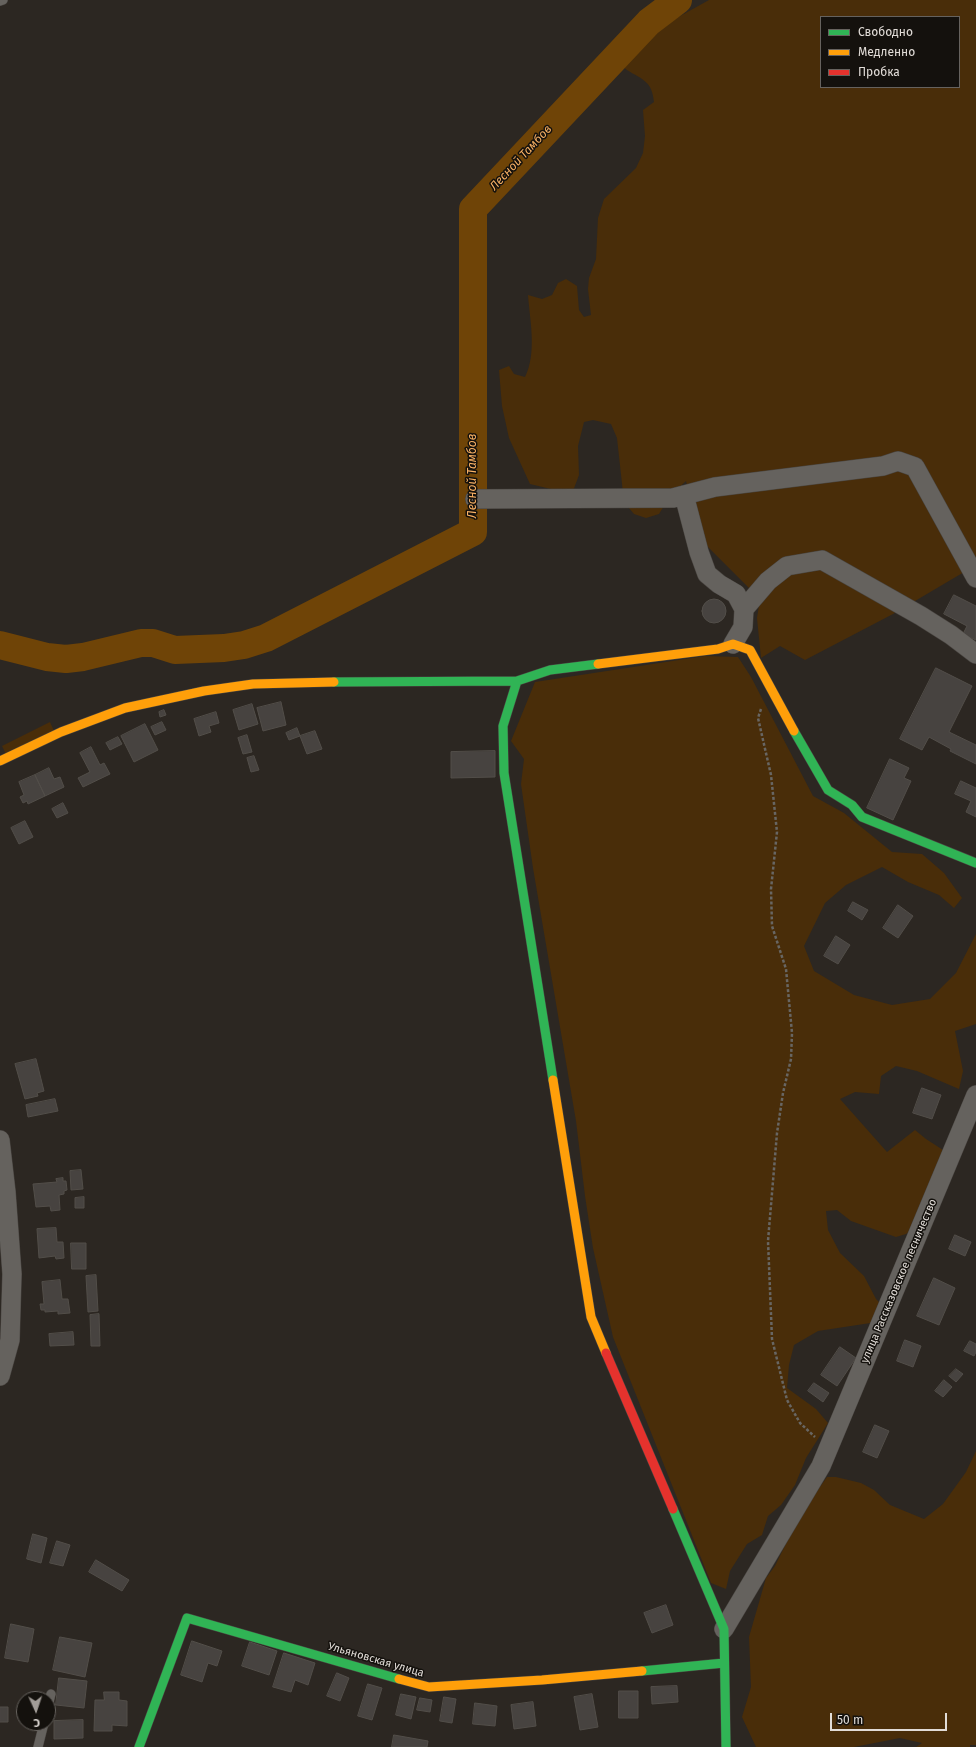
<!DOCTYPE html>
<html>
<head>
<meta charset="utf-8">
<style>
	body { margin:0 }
	#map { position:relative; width:976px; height:1747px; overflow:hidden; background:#2c2722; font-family:"Fira Sans",sans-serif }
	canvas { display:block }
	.legend { position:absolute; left:820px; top:16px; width:140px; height:72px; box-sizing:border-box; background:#14110d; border:1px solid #66625e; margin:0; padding:5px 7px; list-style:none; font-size:12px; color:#e1dcd7 }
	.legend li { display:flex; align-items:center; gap:8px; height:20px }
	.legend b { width:20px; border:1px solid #66625e }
	.north { position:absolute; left:16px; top:1691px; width:40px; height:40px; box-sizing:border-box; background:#14110d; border:1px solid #66625e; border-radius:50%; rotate:177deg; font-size:11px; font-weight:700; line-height:16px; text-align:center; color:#e1dcd7 }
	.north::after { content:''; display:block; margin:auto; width:14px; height:18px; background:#a29d98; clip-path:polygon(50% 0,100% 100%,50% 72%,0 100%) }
	.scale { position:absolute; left:830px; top:1713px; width:117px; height:18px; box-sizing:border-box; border:2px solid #e1dcd7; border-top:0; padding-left:5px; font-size:12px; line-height:14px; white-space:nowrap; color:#e1dcd7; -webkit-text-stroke:3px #14110d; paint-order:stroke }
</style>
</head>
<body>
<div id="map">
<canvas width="976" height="1747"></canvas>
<ul class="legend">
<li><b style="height:5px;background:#30b455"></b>Свободно</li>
<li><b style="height:5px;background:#ff9f0a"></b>Медленно</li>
<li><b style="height:5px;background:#e5322d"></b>Пробка</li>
</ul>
<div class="north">С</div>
<div class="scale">50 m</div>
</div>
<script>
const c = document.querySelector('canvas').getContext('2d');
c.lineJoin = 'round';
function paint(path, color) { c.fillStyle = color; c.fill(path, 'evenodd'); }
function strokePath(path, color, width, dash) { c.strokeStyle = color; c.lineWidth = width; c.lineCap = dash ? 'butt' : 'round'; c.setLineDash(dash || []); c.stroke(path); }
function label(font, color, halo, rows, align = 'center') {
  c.font = font + ' "Fira Sans",sans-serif'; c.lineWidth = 3; c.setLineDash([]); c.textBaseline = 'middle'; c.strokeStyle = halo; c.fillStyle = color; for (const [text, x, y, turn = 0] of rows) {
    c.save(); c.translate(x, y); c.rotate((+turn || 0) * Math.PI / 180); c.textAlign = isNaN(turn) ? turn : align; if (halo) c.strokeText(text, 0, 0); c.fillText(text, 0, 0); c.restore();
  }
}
paint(new Path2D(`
	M709,0H976V565L893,614L805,660L780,646L761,658L757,618L760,599L700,539L686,481L670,496L659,514L646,518L634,514L624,502L617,438L611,424L593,420L584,422L578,446L579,475L573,491H559L530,484L509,438L502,406L499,370L509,366L514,374L525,377C537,353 530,321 528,295L542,299L552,295L558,283L566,279L577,286L579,310L584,317L591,315L588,289L589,278L596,259L598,218L604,199L636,168L643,153L645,136L643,110L654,102C652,81 643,80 627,70C621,65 615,60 610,55ZM821,17H959V87H821Z
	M705,656L738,657L751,677L813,796L844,813L892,852L922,854L944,873L962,898L954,908L939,895L908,882L882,867L846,885L825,903L804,946L814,971L854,995L892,1005L930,999L956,973L976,934V1024L955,1031L963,1071L959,1089L917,1071L896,1066L881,1076L879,1094L855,1092L840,1099L887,1152L915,1130L926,1139L943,1150L911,1230L906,1234L896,1237L851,1221L837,1210L826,1211L828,1230L840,1253L864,1276L876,1299L882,1305L877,1322L818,1331L794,1345L789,1365L787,1388L816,1409L828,1423L806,1458L795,1485L781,1505L768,1516L762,1535L747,1544L730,1571L726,1589L711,1583L613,1337L593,1248L585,1196L576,1121L533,868L521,784L524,759L511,741L535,682Z
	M50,722L54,731L6,754L2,746Z
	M976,1451V1745H970V1747H916L922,1743L900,1738L854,1747H756L742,1717L751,1687L749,1637L766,1578L775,1566L800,1515L827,1477H836L861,1483L874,1490L890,1505L924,1519L943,1504L966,1472Z`), '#492d09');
strokePath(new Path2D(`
	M0,645L47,657L66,659L83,657L141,643H153L175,650L224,648L244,645L266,638L473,532V209L649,22L678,0`), '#6f4407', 28);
const building = new Path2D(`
	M954,595L976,606V640L963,634L967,626L944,614Z
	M702 611a12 12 0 1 1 24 0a12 12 0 1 1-24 0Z
	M936,668L972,686L949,732L976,745V764L950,751L951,749L929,737L922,750L900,739Z
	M281,702L286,725L263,731L257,708Z
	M252,704L258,724L239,730L233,710Z
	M164,710L166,715L160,717L159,712Z
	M216,712L219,723L209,726L211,732L199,736L194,719Z
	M162,722L166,730L155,735L151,727Z
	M145,724L158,750L134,762L121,736Z
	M297,728L300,736L289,740L286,733Z
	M315,731L322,749L307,754L300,736Z
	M247,735L252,752L243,754L238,738Z
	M118,737L122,744L110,750L106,743Z
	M91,747L100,765L104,763L110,774L83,787L78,778L90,772L80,753Z
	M495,751V777L451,778V752Z
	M254,756L259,770L251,772L247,758Z
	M890,759L909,768L904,778L911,781L893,820L867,808Z
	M49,768L54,779L60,777L64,787L45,796L35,775Z
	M35,775L45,796L28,804L27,801L23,803L20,797L24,795L19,782Z
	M961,781L976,788V817L966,812L971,801L955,794Z
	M63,803L68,813L57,818L52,809Z
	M25,821L33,837L19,844L11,828Z
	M853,902L868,910L862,920L848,911Z
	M898,905L913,916L898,938L883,928Z
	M836,936L850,945L838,964L824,956Z
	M36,1059L44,1091L37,1093L38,1096L25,1099L15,1064Z
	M922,1088L941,1095L932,1119L913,1113Z
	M55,1099L58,1111L28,1117L26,1105Z
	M81,1170L83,1189L71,1190L70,1171Z
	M63,1178V1181H66L67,1190L64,1191V1194L59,1195L60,1210L51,1211L50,1206L36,1207L33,1184L57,1182L56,1179Z
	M84,1197V1208H75V1198Z
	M56,1228L57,1242H63L64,1258L56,1259L55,1256L39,1258L37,1229Z
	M955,1235L971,1242L965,1256L949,1249Z
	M71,1243H86V1269H72Z
	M96,1275L98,1311L88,1312L86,1276Z
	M934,1278L955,1288L939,1325L917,1316Z
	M60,1280L62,1299H68L70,1313L58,1314V1311L45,1312V1310H41L40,1304H44L42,1282Z
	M99,1314L100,1346H91L90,1315Z
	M73,1332L74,1345L50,1346L49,1334Z
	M905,1340L921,1346L913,1367L897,1361Z
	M970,1341L976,1344V1352L974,1356L964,1351Z
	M840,1347L856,1358L837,1386L821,1375Z
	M956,1369L963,1374L956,1382L949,1376Z
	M944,1380L952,1387L943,1397L935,1391Z
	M814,1383L829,1393L823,1402L808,1391Z
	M875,1425L889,1431L877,1458L863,1452Z
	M33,1534L47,1538L41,1563L27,1559Z
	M57,1541L70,1545L63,1566L50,1563Z
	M96,1560L129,1580L122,1591L89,1572Z
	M666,1605L673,1625L652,1633L644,1613Z
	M11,1624L34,1629L28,1662L5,1658Z
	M60,1637L92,1643L85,1677L53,1670Z
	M192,1641L222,1651L217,1666L208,1663L202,1682L181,1675Z
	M250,1642L277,1651L269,1675L242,1666Z
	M284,1653L315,1663L308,1685L295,1680L291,1692L273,1687Z
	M337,1673L349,1678L340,1701L327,1696Z
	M59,1678L87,1681L84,1708L56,1705Z
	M368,1684L382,1688L372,1720L358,1716Z
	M677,1686L678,1702L652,1704L651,1687Z
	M619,1691H638V1718H619Z
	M104,1692H119V1700L127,1701V1726L112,1725V1731H94L95,1700H104Z
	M401,1694L416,1697L411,1719L396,1715Z
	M592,1694L598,1727L580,1730L574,1697Z
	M444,1697L456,1699L452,1723L440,1721Z
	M420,1698L432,1700L430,1712L417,1710Z
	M533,1702L536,1726L514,1729L511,1705Z
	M475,1703L497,1706L495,1726L473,1724Z
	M0,1707H8V1722H0Z
	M83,1720V1738L54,1739V1721Z
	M394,1735L428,1741L427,1747H392Z`);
paint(building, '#474340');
strokePath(building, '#524e49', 1);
const lane = new Path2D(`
	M0,1L3,0
	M48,1706L51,1694
	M38,1747L44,1723`);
const street = new Path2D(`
	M684,495L699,552L707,574L719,584L736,594L744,609L743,627L733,644
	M475,499L673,498L715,487L883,466L898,461L915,467L976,578
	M744,609L768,581L787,566L822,560L921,616L951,635L976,654
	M0,1140L6,1192L12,1274L10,1340L0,1376
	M724,1629L821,1466L976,1095`);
const fast = new Path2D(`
	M517,681L503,726L504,773L553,1080
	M334,682L517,681L550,670L598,664
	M794,731L828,790L852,805L862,817L976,863
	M673,1509L724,1629L726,1747
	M642,1671L724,1663
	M139,1747L187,1618L399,1679`);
const slow = new Path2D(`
	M598,664L718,649L733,644L750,650L794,731
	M0,761L61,732L125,708L204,691L253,684L334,682
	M553,1080L591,1317L606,1353
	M399,1679L429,1687L542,1680L642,1671`);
const jam = new Path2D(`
	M606,1353L673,1509`);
strokePath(lane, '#494541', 10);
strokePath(street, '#494541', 20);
strokePath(fast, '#494541', 10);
strokePath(slow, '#494541', 10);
strokePath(jam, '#494541', 10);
strokePath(new Path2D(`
	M761,709L758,718L771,775L777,832L771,889L772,926L786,969L792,1033L791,1059L783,1093L777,1133L768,1241L772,1339L787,1400L800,1423L815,1437`), '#686663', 2.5, [3, 2]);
strokePath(lane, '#65625e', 9);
strokePath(street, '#65625e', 19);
strokePath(fast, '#30b455', 9);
strokePath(slow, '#ff9f0a', 9);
strokePath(jam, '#e5322d', 9);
label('11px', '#e1dcd7', '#14110d', [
	["улица Рассказовское лесничество",899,1281,-67],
	["Ульяновская улица",376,1660,16]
]);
label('italic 12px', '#fab265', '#14110d', [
	["Лесной Тамбов",521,158,-47],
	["Лесной Тамбов",473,476,-90]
]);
</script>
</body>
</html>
